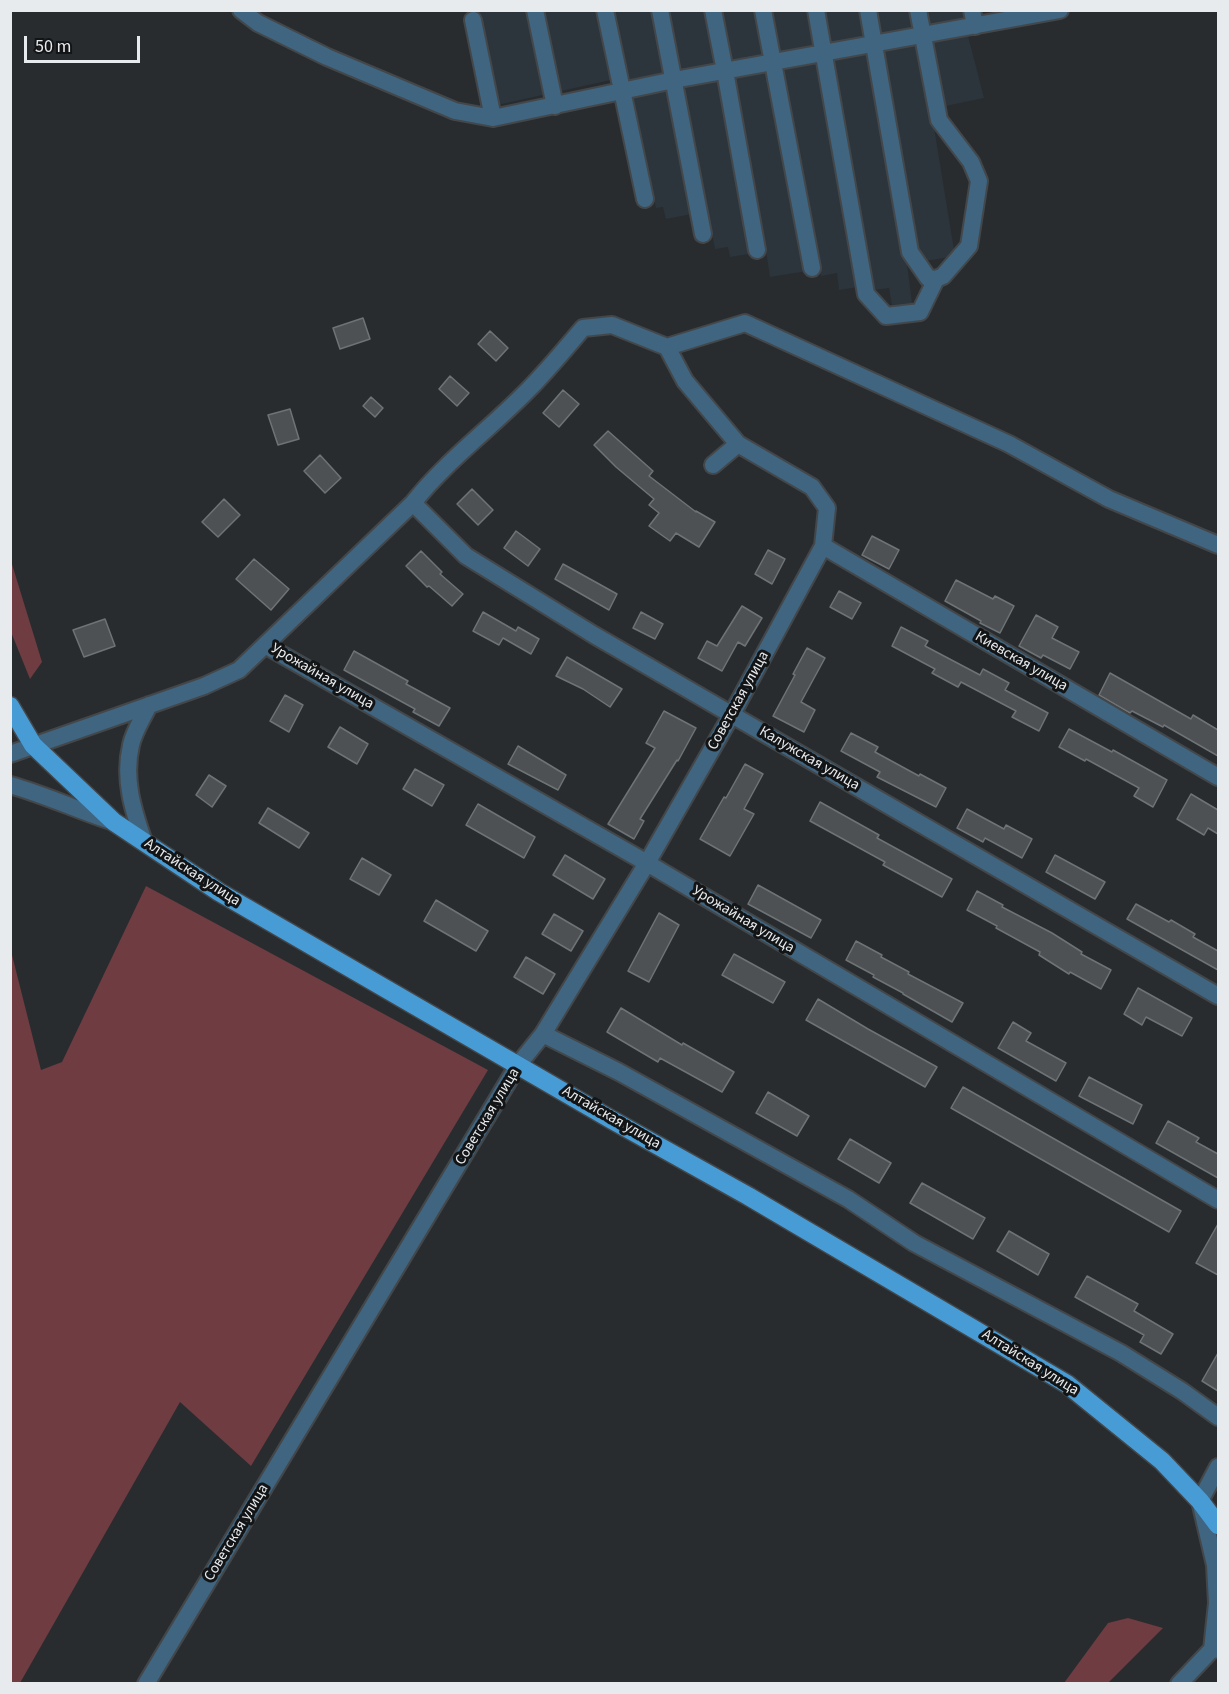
<!DOCTYPE html>
<html>
<head>
<meta charset="utf-8">
<style>
	body { margin:0 }
	#map { position:relative; width:1229px; height:1694px; overflow:hidden; background:#282c2f; font-family:"Source Sans 3",sans-serif }
	canvas { display:block }
	.frame { position:absolute; inset:0; border:12px solid #e8ebed; pointer-events:none }
	.scale { position:absolute; left:24px; top:36px; width:116px; height:27px; box-sizing:border-box; border:3px solid #e8ebed; border-top:0; padding-left:8px; font-size:18px; line-height:21px; white-space:nowrap; color:#e8ebed; -webkit-text-stroke:4px #121415; paint-order:stroke }
</style>
</head>
<body>
<div id="map">
<canvas width="1229" height="1694"></canvas>
<div class="frame"></div>
<div class="scale">50 m</div>
</div>
<script>
const c = document.querySelector('canvas').getContext('2d');
c.lineJoin = 'round';
function paint(path, color) { c.fillStyle = color; c.fill(path, 'evenodd'); }
function strokePath(path, color, width, dash) { c.strokeStyle = color; c.lineWidth = width; c.lineCap = dash ? 'butt' : 'round'; c.setLineDash(dash || []); c.stroke(path); }
function label(font, color, halo, rows, align = 'center') {
  c.font = font + ' "Source Sans 3",sans-serif'; c.lineWidth = 6; c.setLineDash([]); c.textBaseline = 'middle'; c.strokeStyle = halo; c.fillStyle = color; for (const [text, x, y, turn = 0] of rows) {
    c.save(); c.translate(x, y); c.rotate((+turn || 0) * Math.PI / 180); c.textAlign = isNaN(turn) ? turn : align; if (halo) c.strokeText(text, 0, 0); c.fillText(text, 0, 0); c.restore();
  }
}
paint(new Path2D(`
	M481,10L987,11L963,16L984,98L931,109L955,256L907,264L912,303L892,305L889,288L873,290L872,285L839,290L837,273L821,276L820,269L770,277L766,251L730,257L728,247L715,249L708,211L666,219L663,207L656,208L629,76L497,105L477,11Z`), '#2c353c');
paint(new Path2D(`
	M11,561L42,662L30,679L11,632Z
	M146,886L488,1070L251,1466L180,1402L20,1683H11V951L41,1070L62,1062Z
	M1128,1618L1163,1628L1108,1683H1064L1108,1623Z`), '#6e3c41');
const building = new Path2D(`
	M363,318L370,339L340,349L333,328Z
	M490,331L508,348L496,361L478,344Z
	M450,376L469,393L457,406L439,389Z
	M563,390L579,404L559,427L543,413Z
	M371,397L383,408L375,417L363,406Z
	M290,409L299,439L278,445L268,415Z
	M608,431L653,471L649,476L696,512V511L715,522L699,547L676,533L670,541L649,526L659,513L649,505L654,499L616,467L594,445Z
	M320,455L341,478L325,493L304,471Z
	M472,489L493,510L478,525L457,504Z
	M224,499L240,515L218,537L202,522Z
	M516,531L540,549L528,566L504,548Z
	M872,536L899,550L889,569L862,555Z
	M768,550L785,559L772,584L755,574Z
	M421,551L442,572L440,574L463,594L452,606L429,586L427,587L406,566Z
	M254,559L289,589L271,610L236,579Z
	M563,564L617,594L609,610L555,579Z
	M956,580L993,599L995,596L1014,606L1000,633L980,623L981,621L945,601Z
	M839,591L861,603L852,619L830,607Z
	M742,606L762,618L745,646L738,642L722,671L698,658L707,641L717,646Z
	M483,612L516,631L518,627L539,639L531,654L503,638L499,645L473,631Z
	M641,612L663,624L655,639L633,628Z
	M1036,615L1058,627L1052,638L1079,652L1070,669L1043,655L1041,658L1019,646Z
	M105,619L115,646L84,657L73,630Z
	M901,627L928,641L925,646L980,675L983,669L1009,683L1005,690L1048,713L1039,731L1012,717L1016,711L961,682L958,687L932,673L935,669L892,646Z
	M807,648L825,658L801,702L815,710L804,732L773,716L795,675L793,674Z
	M354,651L408,681L406,684L450,708L439,726L413,712L415,709L344,670Z
	M567,657L622,689L610,707L583,689L556,676Z
	M1110,673L1191,719L1193,715L1218,730V756L1164,725L1163,727L1132,711L1130,713L1099,695Z
	M285,695L303,705L289,732L270,721Z
	M664,711L696,728L678,761L677,760L640,819L644,821L634,839L608,824L655,748L646,743Z
	M340,727L368,744L357,764L328,747Z
	M1069,729L1112,752L1113,750L1167,780L1153,807L1134,796L1139,788L1086,759L1085,761L1059,747Z
	M851,733L878,747L875,752L919,776L920,774L946,788L936,807L877,777L880,772L841,751Z
	M518,746L566,775L558,790L508,764Z
	M745,764L763,774L744,809L754,814L730,856L700,839L724,797L726,798Z
	M415,769L444,785L432,806L403,789Z
	M209,775L226,786L212,807L196,795Z
	M1191,794L1218,810V834L1208,828L1204,835L1177,819Z
	M820,802L879,835L877,838L952,879L942,897L883,865L885,862L810,821Z
	M478,804L535,837L524,858L466,825Z
	M268,808L309,833L299,848L259,823Z
	M967,809L1004,829L1006,825L1032,839L1022,858L985,838L983,842L957,828Z
	M565,855L605,879L593,899L553,875Z
	M1055,855L1105,882L1095,899L1046,872Z
	M362,858L391,875L379,895L350,879Z
	M758,885L821,920L811,938L748,904Z
	M977,891L1003,905L1002,907L1052,933L1082,952L1081,954L1111,970L1101,989L1070,972L1069,974L1039,955L1040,952L996,928L997,926L967,910Z
	M436,900L488,931L476,951L424,921Z
	M1136,904L1169,922L1171,920L1195,934L1193,937L1218,951V970L1127,919Z
	M659,913L679,925L649,982L628,971Z
	M554,914L583,931L571,951L542,934Z
	M856,941L882,955L881,957L909,972L908,974L963,1003L952,1022L903,994V993L873,977L874,975L846,960Z
	M734,954L785,982L773,1003L722,975Z
	M526,957L555,974L543,994L514,977Z
	M1138,988L1192,1018L1182,1036L1146,1017L1142,1025L1124,1014Z
	M818,999L868,1029L937,1067L925,1087L806,1020Z
	M621,1008L682,1045L683,1043L734,1072L722,1092L660,1058L658,1062L607,1032Z
	M1013,1022L1031,1033L1026,1041L1066,1063L1056,1081L998,1048Z
	M1089,1077L1142,1105L1133,1124L1079,1096Z
	M963,1087L1181,1211L1169,1232L951,1108Z
	M768,1092L809,1116L797,1136L756,1113Z
	M1168,1121L1199,1138L1196,1142L1218,1154V1178L1156,1143Z
	M850,1139L891,1163L879,1183L838,1159Z
	M922,1183L985,1218L973,1239L910,1203Z
	M1218,1224V1275L1196,1263Z
	M1009,1231L1049,1254L1038,1275L997,1251Z
	M1087,1276L1138,1304L1134,1311L1173,1334L1161,1354L1140,1342L1144,1335L1075,1297Z
	M1218,1353V1391L1202,1381Z`);
paint(building, '#4d5154');
strokePath(building, '#6e7376', 1.5);
const minor = new Path2D(`
	M241,10L258,23L327,57L455,111L493,118L674,80L1060,10
	M535,10L555,106
	M605,10L645,199
	M660,10L703,234
	M713,10L725,71L757,250
	M763,10L812,268
	M816,10L866,294L886,316L920,312L936,279
	M868,10L910,252L928,278L936,279L943,276L969,246L979,181L971,162L939,120L918,10
	M972,10L975,26
	M473,20L493,118
	M713,465L738,444
	M413,503L466,556L594,635L1218,996
	M823,546L1218,777
	M265,645L647,863L1218,1200
	M10,754L204,686L239,670L413,503C446,461 490,429 528,390C547,371 565,349 583,328L612,325L667,347L745,323L1009,444L1109,499L1218,545
	M10,785C46,795 79,811 114,822
	M144,842C133,810 123,779 131,745C134,731 143,718 149,705
	M543,1034L619,1072L848,1199L914,1243L1121,1353L1182,1391L1218,1417
	M1218,1467L1200,1501L1215,1565L1217,1603L1212,1650L1218,1649
	M146,1684L518,1065L543,1034L647,863L732,714L823,546L827,508L812,487L738,444L685,381L667,347
	M1179,1684L1218,1643`);
const major = new Path2D(`
	M10,706L33,745L114,822L219,892L612,1120L748,1196L1067,1384L1162,1461L1200,1501L1218,1525`);
strokePath(minor, '#43474a', 20);
strokePath(major, '#43474a', 21);
strokePath(minor, '#3f6581', 16);
strokePath(major, '#489cd6', 18);
label('15px', '#e8ebed', '#121415', [
	["Киевская улица",1021,662,30],
	["Урожайная улица",322,677,30],
	["Советская улица",739,701,-61],
	["Калужская улица",809,759,30],
	["Алтайская улица",192,873,33],
	["Урожайная улица",743,920,31],
	["Советская улица",488,1117,-59],
	["Алтайская улица",611,1118,30],
	["Алтайская улица",1030,1363,32],
	["Советская улица",237,1533,-59]
]);
</script>
</body>
</html>
